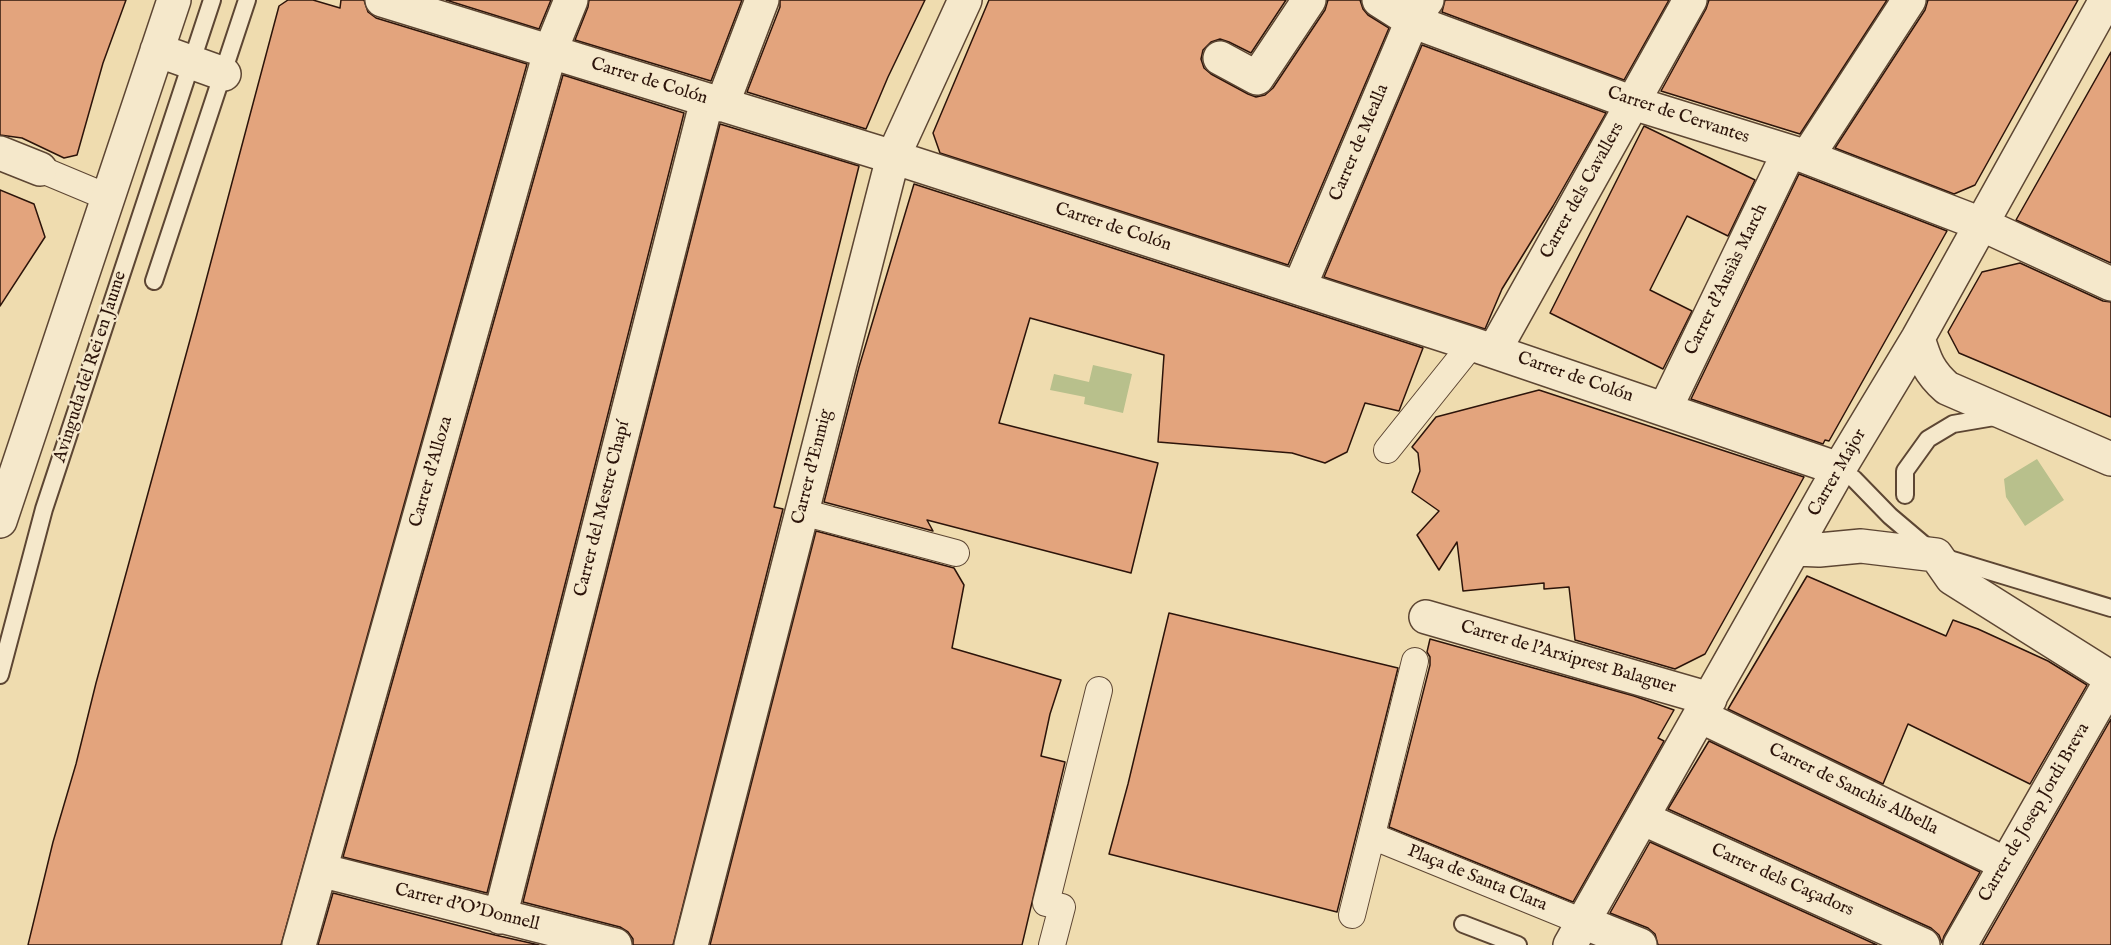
<!DOCTYPE html>
<html>
<head>
<meta charset="utf-8">
<style>
	body { margin:0 }
	canvas { display:block; background:#efdcaf }
</style>
</head>
<body>
<canvas width="2111" height="945"></canvas>
<script>
const c = document.querySelector('canvas').getContext('2d');
c.lineJoin = 'round';
function paint(path, color) { c.fillStyle = color; c.fill(path, 'evenodd'); }
function strokePath(path, color, width, dash) { c.strokeStyle = color; c.lineWidth = width; c.lineCap = dash ? 'butt' : 'round'; c.setLineDash(dash || []); c.stroke(path); }
function label(font, color, halo, rows, align = 'center') {
  c.font = font + ' "IM FELL English",serif'; c.lineWidth = 4.5; c.setLineDash([]); c.textBaseline = 'middle'; c.strokeStyle = halo; c.fillStyle = color; for (const [text, x, y, turn = 0] of rows) {
    c.save(); c.translate(x, y); c.rotate((+turn || 0) * Math.PI / 180); c.textAlign = isNaN(turn) ? turn : align; if (halo) c.strokeText(text, 0, 0); c.fillText(text, 0, 0); c.restore();
  }
}
paint(new Path2D(`
	M1093,365L1132,374L1123,413L1084,404L1085,397L1050,390L1054,374L1089,382Z
	M2037,459L2064,500L2025,526L2006,497L2004,479Z`), '#b8c08c');
const building = new Path2D(`
	M0,0H126L103,63L77,155L64,158L22,138L0,135Z
	M288,0H313L340,8L341,0H364L368,12L376,18L527,64L281,945H28L53,842L76,764L96,683L196,318L263,66L279,6Z
	M446,0H551L539,29Z
	M589,0H742L711,81L575,40L588,7Z
	M780,0H925L888,77L866,129L747,92L780,7Z
	M989,0H1286L1251,53L1229,42L1220,39L1211,42L1203,50L1201,59L1204,68L1211,74L1248,94L1256,97L1265,95L1273,88L1325,10L1328,0H1360L1363,9L1368,15L1389,28L1288,265L940,153L933,133Z
	M1445,0H1669L1624,80L1442,12Z
	M1709,0H1887L1800,134L1661,91L1706,9Z
	M1928,0H2078L1975,185L1954,194L1835,148L1925,10Z
	M1422,45L1606,113L1553,206L1502,289L1485,329L1324,277Z
	M2111,52V263L2016,220Z
	M563,75L684,113L487,893L343,857Z
	M720,124L859,166L774,507L783,509L673,945H633V939L628,932L620,927L523,902Z
	M1644,126L1755,180L1728,236L1687,216L1650,290L1692,311L1663,369L1550,313Z
	M1799,174L1947,231L1829,441L1825,440L1823,444L1691,399Z
	M914,184L1423,348L1399,411L1365,403L1347,452L1325,463L1292,453L1158,442L1164,355L1030,318L999,423L1158,463L1131,573L927,520L933,531L824,502L859,367Z
	M0,190L34,204L45,237L0,306Z
	M2020,263L2103,301L2111,302V417L1959,353L1948,332L1982,272Z
	M1539,390L1804,477L1705,654L1675,669L1575,640L1569,587L1544,589V583L1463,591L1457,542L1439,570L1417,535L1439,511L1412,492L1420,471L1418,453L1412,447L1436,417Z
	M816,531L954,568L964,585L952,648L1061,680L1050,714L1041,756L1065,762L1022,945H710Z
	M1807,576L1946,636L1953,620L1978,629L2048,661L2087,685L2030,784L1908,724L1883,784L1728,709Z
	M1169,613L1398,668L1337,912L1109,854L1128,784Z
	M1430,639L1634,696L1674,710L1658,738L1664,741L1573,902L1389,827L1430,665V657L1427,652Z
	M2111,719V945H1982Z
	M1709,741L1980,872L1944,936L1942,943L1939,935L1931,928L1668,809Z
	M1650,842L1877,945H1658L1655,934L1648,928L1610,913Z
	M333,893L495,935L539,945H318Z`);
paint(building, '#e3a47d');
strokePath(building, '#2c140a', 1.5);
const service = new Path2D(`
	M154,281L247,0
	M1839,469L1854,479L1890,516L1936,555L2111,608
	M1905,495V471L1928,439L1953,424L2000,416
	M0,675L44,509L212,0
	M1463,924L1518,945`);
const pedestrian = new Path2D(`
	M40,169L107,197
	M1387,450L1472,344
	M802,512L956,553
	M1372,836L1583,922
	M1352,915L1415,661
	M1052,945L1062,907L1046,903L1099,690`);
const minor = new Path2D(`
	M382,0L893,157L1472,344L1839,469
	M1379,0L1412,21L1633,103L1807,157L1981,224L2111,284
	M157,50L224,74
	M1220,58L1257,78L1309,0
	M722,105L762,0
	M0,153L40,169
	M1807,157L1909,0
	M1299,288L1412,21L1427,0
	M1918,338C1925,361 1929,372 1947,388L2111,459
	M1494,351L1690,0
	M1665,409L1789,152
	M0,521L174,0
	M1795,549L1819,550L1861,546L1936,555L1952,578L2111,678
	M1426,617L1710,699
	M1700,716L2006,864
	M1642,818L1923,945
	M320,870L615,945
	M500,917L707,100
	M1583,922L1640,945
	M299,945L550,52L571,0
	M691,945L893,157L965,0
	M1570,945L1839,469L1918,338L2106,0
	M1960,945L2111,681`);
strokePath(service, '#5d4633', 20);
strokePath(pedestrian, '#5d4633', 28);
strokePath(minor, '#5d4633', 36);
strokePath(service, '#f5e8cb', 16);
strokePath(pedestrian, '#f5e8cb', 26);
strokePath(minor, '#f5e8cb', 33);
label('18px', '#2c140a', '#f5e8cb', [
	["Carrer de Colón",649,82,17],
	["Carrer de Cervantes",1678,116,18],
	["Carrer de Mealla",1360,143,-67],
	["Carrer dels Cavallers",1583,191,-61],
	["Carrer de Colón",1113,228,18],
	["Carrer d'Ausiàs March",1727,280,-64],
	["Avinguda del Rei en Jaume",91,367,-72],
	["Carrer de Colón",1575,378,19],
	["Carrer d'Enmig",813,467,-76],
	["Carrer d'Alloza",432,472,-74],
	["Carrer Major",1838,473,-60],
	["Carrer del Mestre Chapí",603,509,-76],
	["Carrer de l'Arxiprest Balaguer",1568,658,16],
	["Carrer de Sanchis Albella",1853,790,26],
	["Carrer de Josep Jordi Breva",2035,813,-60],
	["Plaça de Santa Clara",1477,879,22],
	["Carrer dels Caçadors",1782,881,24],
	["Carrer d'O'Donnell",467,908,14]
]);
</script>
</body>
</html>
